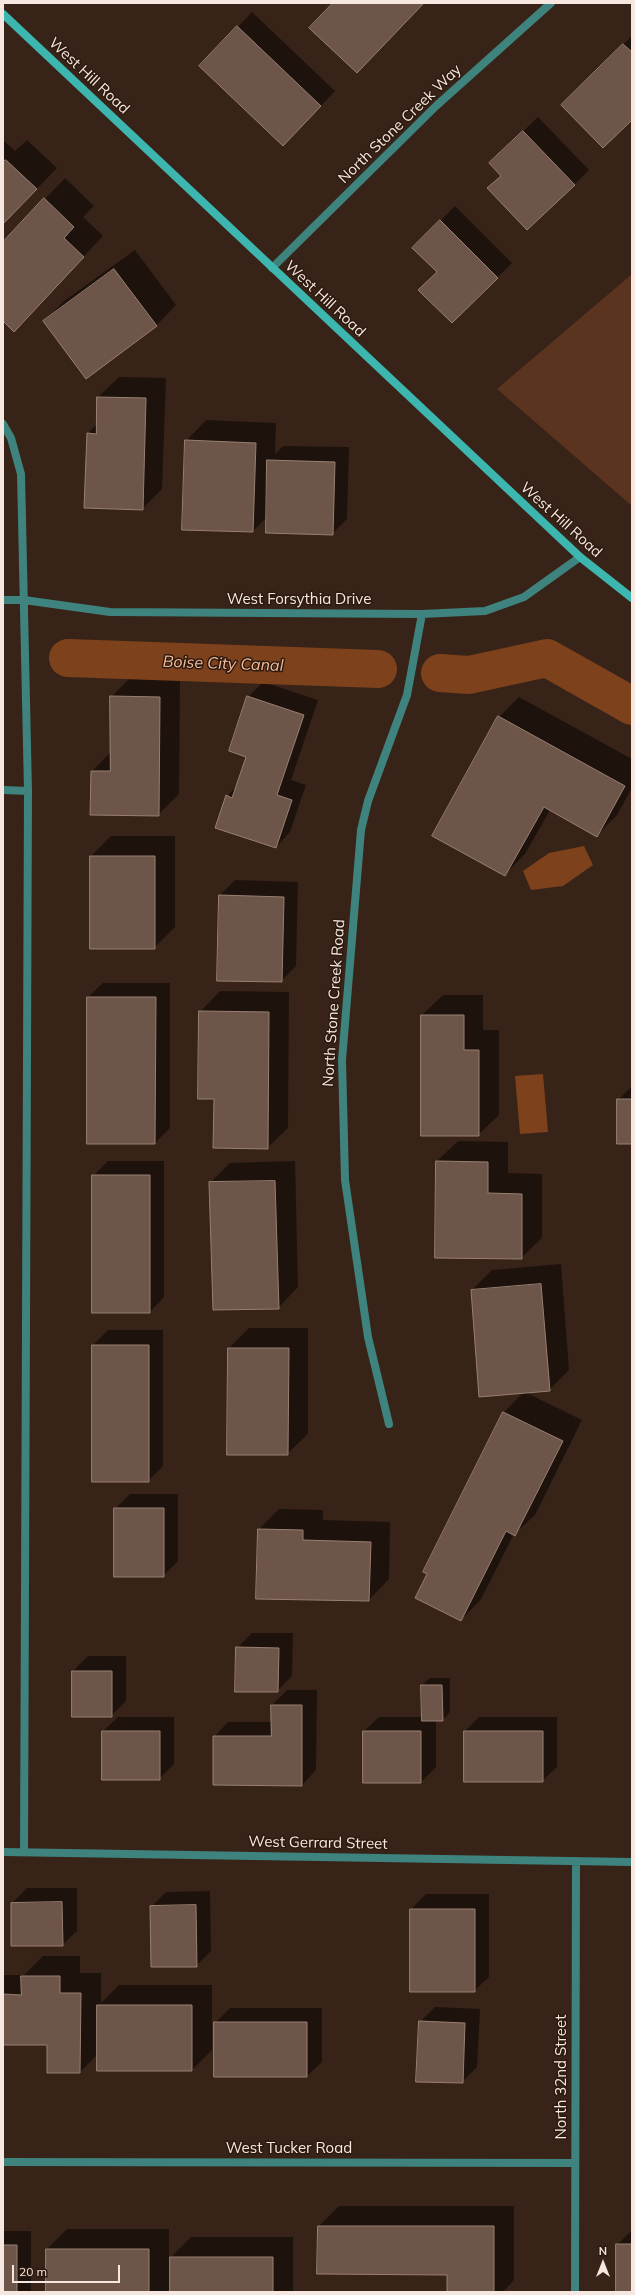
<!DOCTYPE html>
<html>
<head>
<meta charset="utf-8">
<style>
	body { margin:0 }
	#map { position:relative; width:635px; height:2295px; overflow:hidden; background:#382318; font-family:Mulish,sans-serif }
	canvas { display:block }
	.frame { position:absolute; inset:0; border:4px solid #f6e8e1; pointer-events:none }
	.north { position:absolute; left:583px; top:2243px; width:40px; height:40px; -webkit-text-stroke:3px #2d1a0f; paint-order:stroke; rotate:0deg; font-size:11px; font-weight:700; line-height:16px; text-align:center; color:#f6e8e1 }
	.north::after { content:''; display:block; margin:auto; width:14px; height:18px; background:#f6e8e1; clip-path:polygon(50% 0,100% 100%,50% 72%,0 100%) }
	.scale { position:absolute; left:12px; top:2265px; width:108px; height:18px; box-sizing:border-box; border:2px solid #f6e8e1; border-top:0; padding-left:5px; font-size:12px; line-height:14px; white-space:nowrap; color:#f6e8e1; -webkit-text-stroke:3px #2d1a0f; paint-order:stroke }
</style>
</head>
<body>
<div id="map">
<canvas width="635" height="2295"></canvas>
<div class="frame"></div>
<div class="north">N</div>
<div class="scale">20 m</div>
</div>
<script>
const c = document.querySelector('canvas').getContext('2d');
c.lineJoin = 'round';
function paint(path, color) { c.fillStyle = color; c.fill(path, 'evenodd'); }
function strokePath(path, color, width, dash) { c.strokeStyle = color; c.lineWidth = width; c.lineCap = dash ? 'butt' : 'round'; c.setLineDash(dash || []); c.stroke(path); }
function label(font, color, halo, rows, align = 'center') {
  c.font = font + ' Mulish,sans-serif'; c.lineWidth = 3; c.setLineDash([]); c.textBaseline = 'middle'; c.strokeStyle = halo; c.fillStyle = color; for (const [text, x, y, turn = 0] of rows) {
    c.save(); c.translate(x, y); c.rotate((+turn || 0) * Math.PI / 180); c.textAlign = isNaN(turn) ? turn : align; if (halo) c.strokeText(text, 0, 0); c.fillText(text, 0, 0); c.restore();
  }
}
paint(new Path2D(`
	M632,274V506L497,389Z`), '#5a341e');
paint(new Path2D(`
	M584,846L593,865L563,886L531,890L523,871L549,853Z
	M543,1074L548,1132L520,1134L515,1076Z`), '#7d411c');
paint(new Path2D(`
	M252,12L335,91L298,130L238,27Z
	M632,36V118L562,105Z
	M538,117L589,170L574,185L490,163Z
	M3,140L15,151L27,140L57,168L3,224Z
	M65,178L94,206L83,217L103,236L14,330L3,320V243Z
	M455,206L512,263L452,322L438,272L414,248Z
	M135,250L176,305L156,326L44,321L64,301Z
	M119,377L166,378L162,489L142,509L88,433L98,423V397Z
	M206,420L276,423L275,454L283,446L349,447L347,519L332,534L267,517L253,531L186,441Z
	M132,676L180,677L179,794L158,815L92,771L111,752V697Z
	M263,682L318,700L291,780L306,785L290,832L276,847L227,796L237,786L247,756L248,697Z
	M519,697L632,759V788L617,815L597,835L550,810L525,854L505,874L499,717Z
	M111,836H175V927L154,948L91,856Z
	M235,880L298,882L296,966L281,981L220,895Z
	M103,983H170V1128L155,1143L88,997Z
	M220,991L289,992L288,1128L267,1148L215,1098L200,1012Z
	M443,995H483V1030H499V1115L478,1135L422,1015Z
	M632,1086V1143L618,1100Z
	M458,1141L508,1142V1173L542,1174V1238L521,1258L437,1161Z
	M108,1161H164V1297L150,1312L93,1176Z
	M295,1161L298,1287L278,1308L210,1183L230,1163Z
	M561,1264L569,1370L549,1390L525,1392L582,1420L535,1515L514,1534L481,1599L461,1620L428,1573L424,1571L504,1412L524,1392L480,1396L472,1290L492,1270Z
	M249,1328H308V1434L287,1454H228L229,1348Z
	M108,1330H163V1466L148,1481H93V1345Z
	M130,1494H178V1561L163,1576L115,1509Z
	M279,1509L323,1510V1520L390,1522L389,1579L369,1600L259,1529Z
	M252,1633H293L292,1676L277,1691L237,1648Z
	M88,1656H126V1701L111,1716H73V1671Z
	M430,1678H450V1712L443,1720H436V1767L421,1782H364V1731L379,1717H423L422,1685Z
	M287,1690H317L316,1770L302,1785L214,1737L228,1722H272V1705Z
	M118,1717H174V1764L159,1779L103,1731Z
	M479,1717H557V1767L542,1781L465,1731Z
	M27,1888H77V1931L62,1945L12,1903Z
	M210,1891L211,1951L196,1966L151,1907L166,1892Z
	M426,1894H489V1977L474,1991L411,1909Z
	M43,1956H80V1973H101V2003L119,1985H212V2050L192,2070L98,2054L80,2072H48L49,2044H3V1975H24Z
	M435,2007L480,2009L477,2067L462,2082L420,2022Z
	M230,2008H322V2062L307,2076L215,2023Z
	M339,2206H514V2280L503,2292H448V2274L319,2226Z
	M67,2229H169V2292H47V2249Z
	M632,2230V2292H617V2245Z
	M3,2231H31V2290L30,2292H3Z
	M191,2237H293V2292H171V2257Z`), '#0007');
strokePath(new Path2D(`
	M68,658L378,669
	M440,673L469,675L547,658L632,706`), '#7d411c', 38);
const building = new Path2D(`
	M333,3H424L357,73L309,28Z
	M237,26L321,106L283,146L199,66Z
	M623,44L632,52V120L603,148L561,105Z
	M523,131L575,185L527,230L487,188L501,176L489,163Z
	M6,160L37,189L3,224V162Z
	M44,198L74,227L64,238L84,257L14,332L3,321V242Z
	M440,220L498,278L452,323L418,290L437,272L412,248Z
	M114,269L157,326L86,379L43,321Z
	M97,397L146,398L143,510L84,508L87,433L96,434Z
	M185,440L256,443L253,532L182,530Z
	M267,460L335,462L333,535L266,533Z
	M110,696L160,697L159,816L90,815L91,771H110Z
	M247,696L304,715L277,795L292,800L276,848L215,828L226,795L232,798L246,757L229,751Z
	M498,716L625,786L597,837L544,807L505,876L432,836Z
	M90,856H155V949H90Z
	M219,895L284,897L282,982L217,981Z
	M87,997H156L155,1144H87Z
	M199,1011L269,1012L268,1149L213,1148L214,1099H198Z
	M421,1015H464V1050H479V1136H421Z
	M617,1099H632V1144H617Z
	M436,1161L488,1162V1193L522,1194V1259L435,1258Z
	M92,1175H150V1313H92Z
	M275,1181L279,1309L213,1310L209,1182Z
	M541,1284L550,1391L479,1397L471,1290Z
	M92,1345H149V1482H92Z
	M228,1348H289L288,1455H227Z
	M503,1412L563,1441L515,1536L506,1531L461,1621L415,1598L427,1574L423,1572Z
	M114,1508H164V1577H114Z
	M258,1529L303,1530V1540L371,1542L369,1601L256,1599Z
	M236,1647L279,1648L278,1692H235Z
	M72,1671H112V1717H72Z
	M421,1685H442L443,1721H422Z
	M271,1705H302V1786L213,1785V1736H271Z
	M102,1731H160V1780H102Z
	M363,1731H421V1783H363Z
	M464,1731H543V1782H464Z
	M62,1902L63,1946H11V1903Z
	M196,1905L197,1967H151L150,1906Z
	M410,1909H475V1992H410Z
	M21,1976H60V1993H81L80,2073H47V2045H3V1994L21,1995Z
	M97,2005H192V2071H97Z
	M419,2021L465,2023L463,2083L416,2082Z
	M214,2022H307V2077H214Z
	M318,2226H494V2292H447V2275L317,2274Z
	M616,2244H632V2292H616Z
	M3,2245H17V2292H3Z
	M46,2249H149V2292H46Z
	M170,2257H273V2292H170Z`);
paint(building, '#6d5649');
strokePath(building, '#987f72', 1);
strokePath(new Path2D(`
	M272,268L436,106L551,3
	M3,424L11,438L21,474L28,791L24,1852
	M3,600H24L110,612L422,614L485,611L524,597L580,557
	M3,790L28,791
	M389,1424L368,1337L345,1180L342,1060L361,830L368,801L407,695L422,614
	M3,1852L632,1862
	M3,2162L575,2163
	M575,2292L576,1861`), '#3e837d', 8);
strokePath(new Path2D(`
	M3,14L580,557L632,598`), '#3cb6ae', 8);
label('15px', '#f6e8e1', '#2d1a0f', [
	["West Hill Road",89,76,43],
	["North Stone Creek Way",400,124,-44],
	["West Hill Road",325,299,43],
	["West Hill Road",561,520,42],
	["West Forsythia Drive",299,599],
	["North Stone Creek Road",334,1003,-86],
	["West Gerrard Street",318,1843,1],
	["North 32nd Street",561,2077,-90],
	["West Tucker Road",289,2148]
]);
label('italic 16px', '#f4bd9e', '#2d1a0f', [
	["Boise City Canal",223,664,2]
]);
</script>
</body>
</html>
